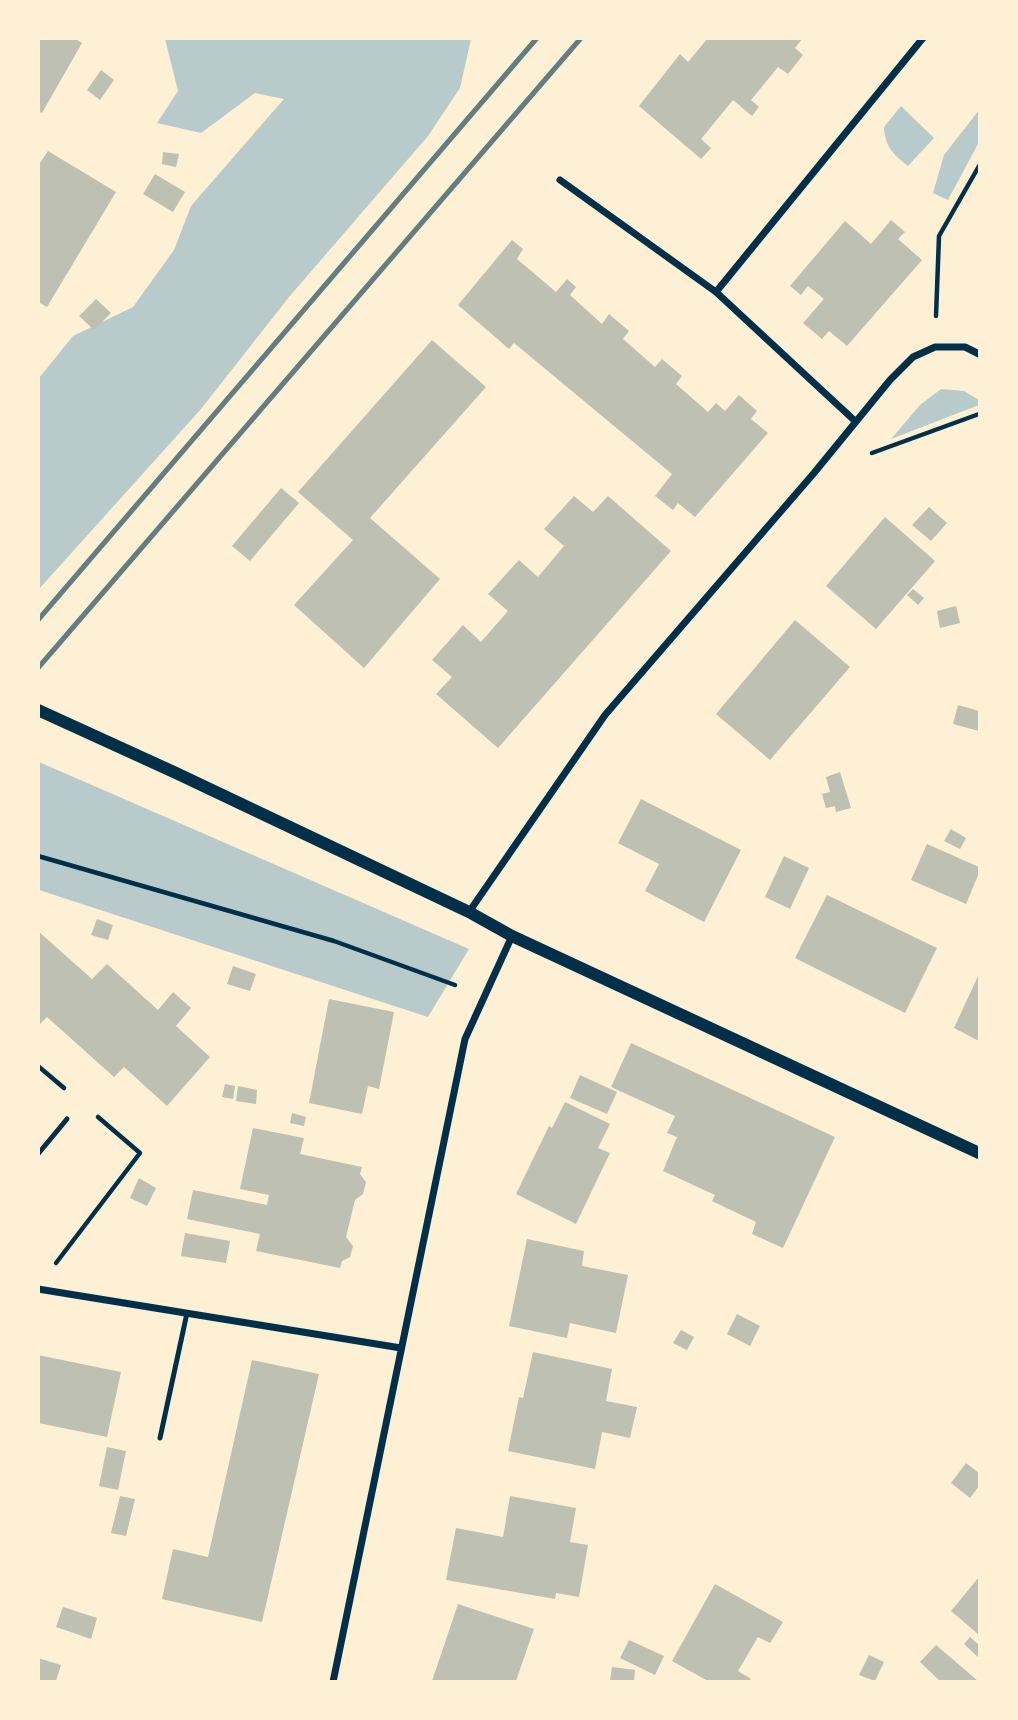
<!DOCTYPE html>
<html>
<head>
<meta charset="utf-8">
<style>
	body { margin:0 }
	#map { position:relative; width:1018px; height:1720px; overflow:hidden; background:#fdf0d5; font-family:Roboto,sans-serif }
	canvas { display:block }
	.frame { position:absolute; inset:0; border:40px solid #fdf0d5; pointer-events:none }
</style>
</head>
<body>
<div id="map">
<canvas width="1018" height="1720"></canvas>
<div class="frame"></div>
</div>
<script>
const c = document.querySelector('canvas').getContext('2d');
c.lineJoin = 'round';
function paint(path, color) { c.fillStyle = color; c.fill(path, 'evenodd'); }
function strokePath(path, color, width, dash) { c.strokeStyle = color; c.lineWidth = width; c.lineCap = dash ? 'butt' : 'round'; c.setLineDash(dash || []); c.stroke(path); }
paint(new Path2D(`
	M165,39H471L460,88L428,136L289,297L201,409L39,589V378L73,336L133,307L174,250L191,206L284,99L255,93L201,133L157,123L178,91Z
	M901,106L934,138L908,166C893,154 885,147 884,127Z
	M979,110V142L948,200L933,193L944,155Z
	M941,389L964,391L979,400V405L891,439L920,405Z
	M39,762L469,949L428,1017L39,890Z`), '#b9caca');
paint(new Path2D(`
	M38,38H74L82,43L42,113L38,111Z
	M708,38H803L795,48L803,55L788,74L778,67L751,100L759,107L752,116L733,100L701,139L711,148L701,159L639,106L680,54L688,62Z
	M101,70L114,80L100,100L87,90Z
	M48,151L116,192L47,307L38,302V166Z
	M163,152L179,154L176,167L162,164Z
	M155,174L185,192L173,212L143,194Z
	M891,220L905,232L898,239L922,260L847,346L829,331L822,339L803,323L824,299L808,286L801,295L790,286L845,221L871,244Z
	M512,240L523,249L517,259L556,292L567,279L576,287L570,295L602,324L609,314L629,331L623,339L655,367L662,359L682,376L676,384L708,412L716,403L725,411L739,395L757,411L751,419L768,433L695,517L678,503L673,510L655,496L672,474L514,343L509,349L458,305Z
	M96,299L111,313L94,330L79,316Z
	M432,340L486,387L370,518L440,579L364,668L294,605L353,540L298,492Z
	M281,488L299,503L250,561L232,546Z
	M574,496L593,512L608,496L671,551L498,748L436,694L452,677L432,660L463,625L481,642L508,611L488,594L519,560L538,577L564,546L544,529Z
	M929,507L947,523L931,541L912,525Z
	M885,517L935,561L876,629L826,586Z
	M913,589L924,598L918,605L907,595Z
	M956,606L960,623L940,628L937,611Z
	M795,620L850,667L770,760L716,714Z
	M958,705L979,711V731L953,724Z
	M840,772L851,808L836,812L835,806L826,808L822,794L830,792L826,777Z
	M641,799L741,850L704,922L645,891L659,864L618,843Z
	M951,829L966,838L960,849L944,841Z
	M927,844L979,867V873L966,904L911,880Z
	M784,856L809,868L790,909L765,897Z
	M827,895L937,948L905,1013L795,958Z
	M97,919L113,925L108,940L91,935Z
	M38,931L92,979L107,964L158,1010L173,992L191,1008L176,1026L210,1057L167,1106L124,1067L114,1077L47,1017L38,1026Z
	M233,966L256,974L250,991L227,984Z
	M979,974V1041L954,1028Z
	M329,999L394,1012L379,1089L368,1086L362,1114L309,1103Z
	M631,1043L835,1137L783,1248L752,1234L756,1222L712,1201L715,1195L663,1171L677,1137L667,1133L675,1116L611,1087Z
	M580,1075L617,1092L607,1114L570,1098Z
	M225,1084L235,1086L233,1099L222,1097Z
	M238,1086L257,1090L256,1104L236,1101Z
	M565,1102L610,1124L598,1148L610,1153L576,1224L516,1194L549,1126L552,1128Z
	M292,1113L306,1117L304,1126L290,1123Z
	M253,1128L304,1138L300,1154L362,1167L360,1174L366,1182L363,1194L355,1200L346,1237L353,1246L350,1257L342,1261L340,1268L256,1251L260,1234L187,1219L193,1190L267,1205L269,1195L240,1189Z
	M139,1178L156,1188L147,1206L130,1198Z
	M185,1233L230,1241L226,1263L181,1256Z
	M527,1239L584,1251L582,1266L628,1275L616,1333L570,1323L567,1338L509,1326Z
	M737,1314L760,1326L750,1346L727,1334Z
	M681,1330L694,1337L687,1350L673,1343Z
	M533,1352L612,1369L606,1401L637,1407L630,1438L602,1432L595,1469L508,1451L519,1397L523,1398Z
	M38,1355L121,1372L107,1437L38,1423Z
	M252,1360L319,1374L262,1622L162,1599L173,1549L208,1557Z
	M107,1447L126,1451L118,1490L99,1486Z
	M966,1463L979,1473V1486L970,1498L951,1483Z
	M120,1496L135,1499L126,1536L111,1533Z
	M510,1496L576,1508L570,1542L588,1545L579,1597L556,1593L555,1599L446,1580L456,1528L503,1537Z
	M979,1577V1635L951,1611Z
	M715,1584L783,1622L770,1643L758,1637L738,1671L751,1679L749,1681H708L672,1661Z
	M458,1604L534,1629L516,1681H432Z
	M63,1607L97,1618L91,1639L56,1627Z
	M970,1637L979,1645V1658L964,1644Z
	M629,1640L664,1656L655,1675L620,1658Z
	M936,1645L978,1681H940L920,1662Z
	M869,1655L884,1662L875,1681L859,1675Z
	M38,1658L61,1665L56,1681H38Z
	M612,1667L635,1670L634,1681H610Z`), '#bec0b2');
strokePath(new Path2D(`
	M936,316L939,236L979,166
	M872,453L979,414
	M38,856L334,941L455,985
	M38,1066L64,1088
	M56,1263L140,1153L98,1117`), '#003049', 4.5);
strokePath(new Path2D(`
	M38,1154L67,1119
	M160,1438L187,1313`), '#003049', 5);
strokePath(new Path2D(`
	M560,180L716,292L855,421
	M716,292L923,38
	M469,912L605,715L814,473L890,380L913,357L935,347H965L979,354
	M38,1289L401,1348
	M333,1682L465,1039L512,936`), '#003049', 7);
strokePath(new Path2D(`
	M38,710L176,773L469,912L512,936L979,1153`), '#003049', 12);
strokePath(new Path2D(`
	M38,620L537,38
	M38,668L581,38`), '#657d81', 5);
</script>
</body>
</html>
